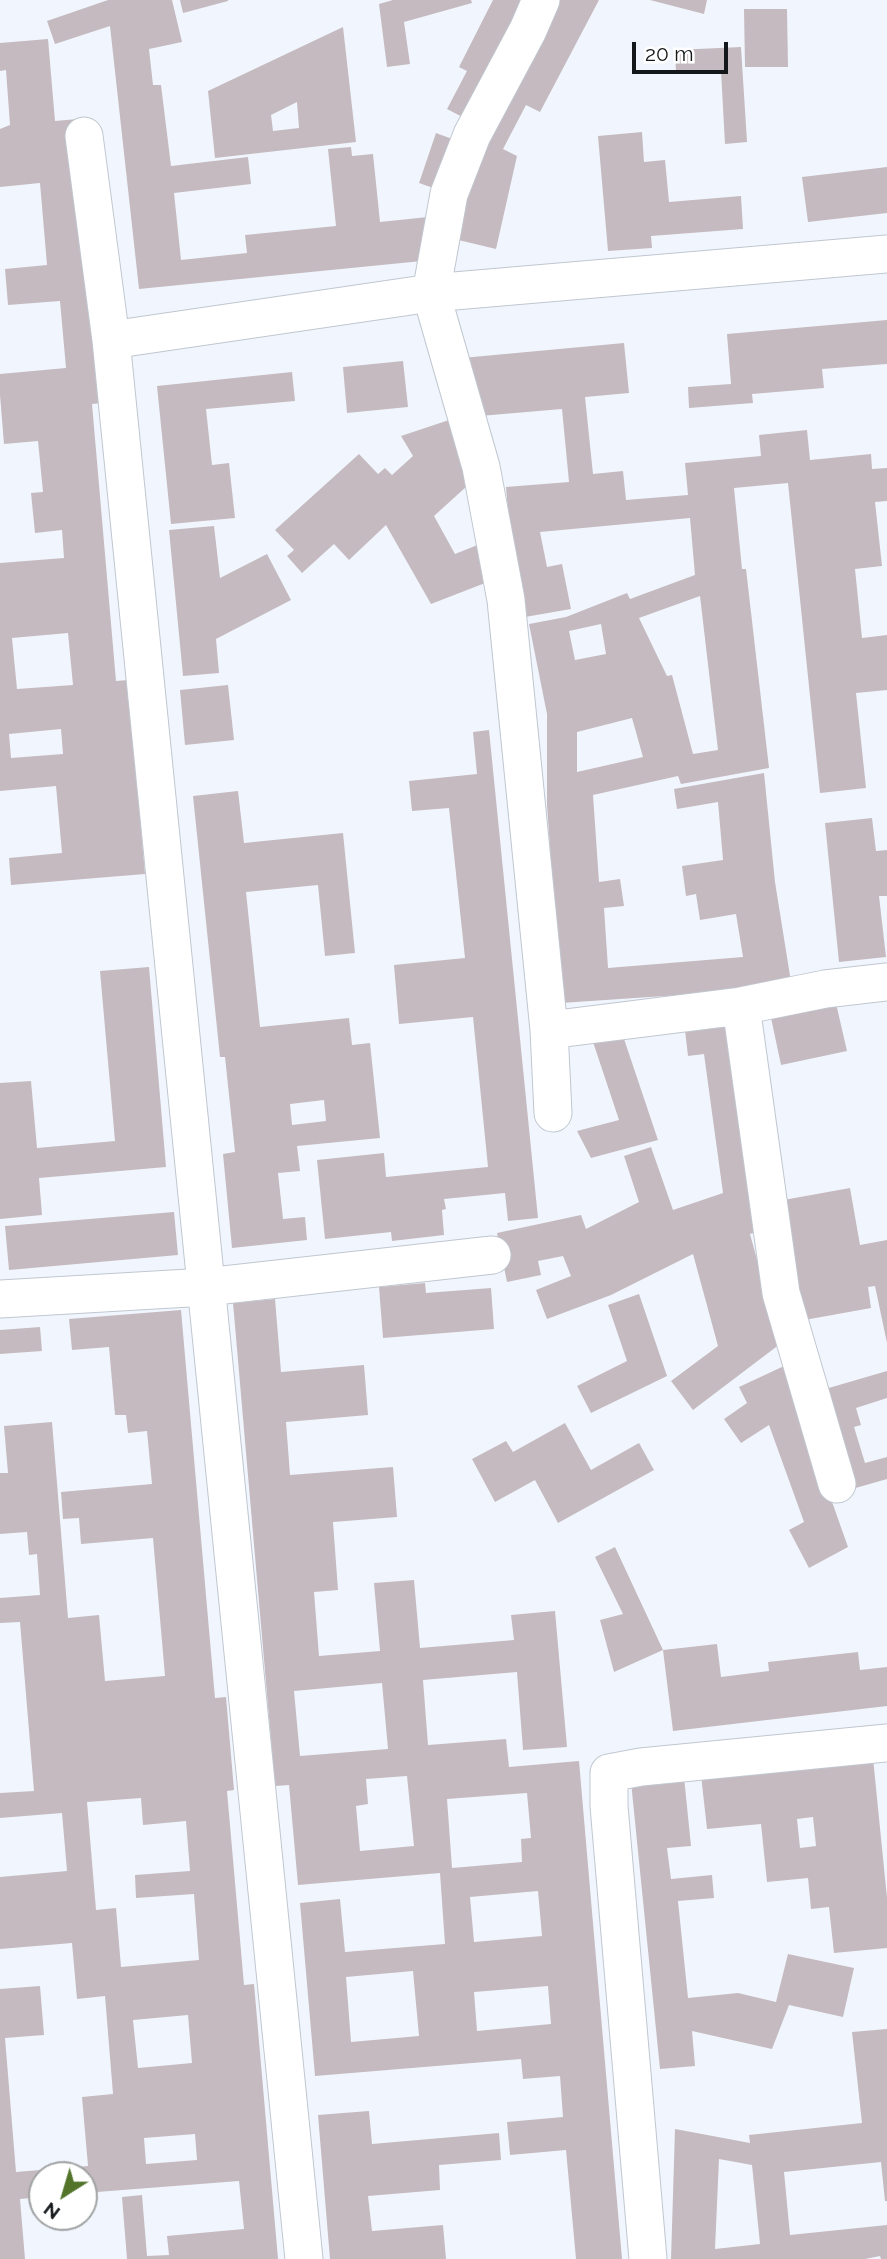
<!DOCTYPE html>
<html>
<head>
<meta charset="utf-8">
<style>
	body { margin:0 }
	#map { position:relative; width:887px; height:2259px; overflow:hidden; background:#f1f6fe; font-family:Raleway,sans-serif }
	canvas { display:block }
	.north { position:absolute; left:28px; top:2161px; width:70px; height:70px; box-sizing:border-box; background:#fff; border:2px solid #a1a3a4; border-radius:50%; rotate:217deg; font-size:19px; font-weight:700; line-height:28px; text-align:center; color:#15181b }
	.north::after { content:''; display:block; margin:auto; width:24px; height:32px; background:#53742b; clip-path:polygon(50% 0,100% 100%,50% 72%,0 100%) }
	.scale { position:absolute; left:632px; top:42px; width:96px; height:32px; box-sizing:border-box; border:4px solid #15181b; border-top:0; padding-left:9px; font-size:21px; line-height:24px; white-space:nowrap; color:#15181b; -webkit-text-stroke:5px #fff; paint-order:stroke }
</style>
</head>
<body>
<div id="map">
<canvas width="887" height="2259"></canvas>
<div class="north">N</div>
<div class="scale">20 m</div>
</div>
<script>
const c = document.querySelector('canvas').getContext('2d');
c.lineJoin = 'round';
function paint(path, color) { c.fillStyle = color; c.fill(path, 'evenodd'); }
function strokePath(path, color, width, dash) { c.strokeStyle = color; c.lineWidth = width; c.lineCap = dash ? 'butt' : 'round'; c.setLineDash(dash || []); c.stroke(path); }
paint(new Path2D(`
	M108,0H172L182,42L149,49L153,85H161L171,166L248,157L251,184L174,193L181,260L247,253L245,235L336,226L328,149L351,147L352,156L373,154L380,222L428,217L432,260L139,289L110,26L55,44L47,21Z
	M180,0H228V1L183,13Z
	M393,0H471L472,3L404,22L410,64L387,67L379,4Z
	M493,0H521L529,4L470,121L447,109L467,71L459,67Z
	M552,0H599L540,112L526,105L503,149L517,156L496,249L450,238L468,163Z
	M650,0H707L704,14Z
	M744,9H787L788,67H745Z
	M343,27L356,142L215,158L208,91ZM297,102L299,128L273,131L271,115Z
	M48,39L55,121L78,119L102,403L92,404L116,681L128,680L145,874L11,885L9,858L62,853L56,786L0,791V563L64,558L62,530L35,533L31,493L43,492L38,441L4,444L0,395V374L66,368L60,301L8,305L5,269L47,265L40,183L0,187V129L10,125L6,70L0,71V43ZM68,633L73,685L17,689L12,638ZM61,729L63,754L11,758L9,734Z
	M741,47L747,142L725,144L721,71L676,73L675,50Z
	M642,132L644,162L665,160L669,202L741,196L743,229L651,236L652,248L608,251L598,136Z
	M436,133L455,140L439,190L419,183Z
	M887,167V213L808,222L802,177Z
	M887,320V364L822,369L824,388L752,394L753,403L689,408L688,387L731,384L727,334Z
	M624,343L629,393L585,397L593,474L623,471L626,500L688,495L685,463L761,456L759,435L807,430L810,460L871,454L872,469L887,468V501L875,502L882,566L855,569L862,638L887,635V690L856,693L866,788L820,793L788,483L734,488L742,569H746L769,768L681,784L678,776L593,795L599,882L620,879L624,906L604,908L608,968L743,957L736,914L700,920L696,894L686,896L682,866L723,860L718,802L677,809L674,789L764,773L775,882L791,982L724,992L561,1003L547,805V714L529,624L566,617L627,593L630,599L695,575L690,518L540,532L547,567L562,564L571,609L525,617L510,535L506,487L569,482L562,409L480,416L462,358ZM700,596L718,750L693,754L672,675L667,676L639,618ZM601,624L606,654L575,660L569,631ZM632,718L643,757L577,772V732Z
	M403,361L408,407L347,413L343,367Z
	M292,372L295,401L206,409L212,465L229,463L235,518L171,524L157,386Z
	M452,419L477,477L434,516L455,554L490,540L498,578L431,604L386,525L349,560L334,544L302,573L287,556L294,550L275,530L359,454L378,474L385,468L392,475L413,456L401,436Z
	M214,526L220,578L267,554L291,600L216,639L219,673L183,676L169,530Z
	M228,685L234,740L185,745L180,690Z
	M489,730L538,1218L508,1221L505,1193L444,1199L446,1209L442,1210L444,1235L392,1241L391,1232L325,1239L317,1160L384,1153L386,1177L488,1167L473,1017L399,1024L394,965L465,958L449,808L412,811L409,781L477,774L473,732Z
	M238,791L244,843L343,833L355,953L325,956L318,885L246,892L260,1027L349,1018L352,1045L370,1043L380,1138L297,1146L300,1171L278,1173L283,1219L305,1217L307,1240L232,1248L223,1154L235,1152L225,1057H220L193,796ZM324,1100L326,1121L292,1125L290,1104Z
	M872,818L876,851L887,850V896H879L886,957L839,962L825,823Z
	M149,967L166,1167L39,1178L42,1215L0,1219V1083L31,1081L37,1148L115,1141L100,971Z
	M835,999L847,1051L781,1065L770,1013Z
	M729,1024L757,1232L750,1234L780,1344L693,1410L671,1381L718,1346L693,1254L611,1295L547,1319L536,1290L571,1276L563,1256L538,1261L541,1275L507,1282L497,1233L581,1215L586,1229L639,1202L624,1156L651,1147L673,1210L723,1193L704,1054L688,1056L685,1030Z
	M621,1030L658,1140L591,1158L577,1131L619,1120L592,1039Z
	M850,1188L860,1245L887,1240V1343L875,1286L868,1287L871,1308L799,1321L778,1201Z
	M174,1212L178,1255L9,1270L5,1226Z
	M425,1283L426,1293L491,1288L494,1329L383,1338L379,1287Z
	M639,1294L667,1376L591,1413L577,1386L627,1361L608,1305Z
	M275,1299L281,1372L364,1365L368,1415L286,1422L290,1475L393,1467L397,1517L333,1522L338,1590L314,1592L319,1656L380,1651L374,1583L414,1580L420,1648L514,1640L511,1615L555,1611L567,1747L523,1750L517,1672L423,1680L428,1745L506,1739L509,1767L579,1761L622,2259H576L566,2150L510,2155L507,2122L563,2117L560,2076L523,2079L521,2059L315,2076L300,1903L340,1899L345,1952L445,1944L440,1873L298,1885L289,1785L275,1786L233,1303ZM382,1683L388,1749L300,1756L294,1691ZM407,1776L414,1846L360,1851L356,1806L368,1804L366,1779ZM527,1793L531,1838L521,1839L522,1862L452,1868L447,1799ZM538,1891L542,1936L474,1942L470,1897ZM413,1971L419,2036L351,2042L346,1977ZM548,1986L551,2024L477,2031L474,1992Z
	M181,1310L215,1698L226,1697L234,1790L227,1791L244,1985L254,1984L278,2259H127L122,2197L142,2195L147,2256L169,2255L167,2236L244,2229L239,2181L84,2193V2175H42V2197L20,2199L25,2259H0V1989L40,1986L44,2035L5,2038L16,2172L88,2166L82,2097L113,2094L105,1996L77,1999L72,1943L0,1949V1877L67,1871L62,1813L0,1818V1793L34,1791L20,1622L0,1623V1598L40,1595L37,1554L29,1555L27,1532L0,1534V1473H8L4,1426L52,1422L68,1618L99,1615L105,1681L165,1676L153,1538L81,1544L79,1518L63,1519L61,1492L152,1484L147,1431L128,1433L126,1415H115L109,1347L72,1350L69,1319ZM141,1798L143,1825L186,1821L190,1871L135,1875L136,1898L194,1894L199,1960L121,1967L116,1908L96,1910L87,1802ZM188,2015L192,2063L138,2068L133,2020ZM195,2134L197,2160L146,2164L144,2138Z
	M40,1327L42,1351L0,1354V1330Z
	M784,1366L848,1547L809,1568L789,1530L804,1522L769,1425L741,1443L724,1419L747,1403L739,1387Z
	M887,1371V1398L856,1408L861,1425L854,1427L865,1463L887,1457V1479L845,1491L815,1392Z
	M565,1423L591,1470L639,1443L654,1470L558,1523L535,1480L495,1502L472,1459L506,1441L513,1452Z
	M615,1547L663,1650L614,1672L600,1620L623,1614L595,1557Z
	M717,1644L721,1677L769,1671L768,1662L858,1652L860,1670L887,1667V1706L673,1731L663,1650Z
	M873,1758L887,1898V1948L834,1953L829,1907L811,1909L808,1878L767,1882L761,1824L707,1829L701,1775ZM813,1817L816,1846L800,1848L797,1819Z
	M684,1777L691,1846L667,1848L671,1879L712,1875L714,1898L678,1901L688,1998L738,1993L776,2002L788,1954L854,1968L843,2017L789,2005L772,2049L692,2031L695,2066L660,2069L631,1782Z
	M887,2029V2201H885L881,2162L784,2172L790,2235L887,2225V2259H881L880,2256L865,2259H671L675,2129L750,2143L749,2135L862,2123L852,2032ZM719,2159L752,2165L760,2244L715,2249Z
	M369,2111L372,2144L499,2133L501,2160L439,2165L440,2190L368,2196L372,2231L443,2225L446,2259H330L318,2115Z`), '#c5babf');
const minor = new Path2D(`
	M541,0L528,30L472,135L449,194L431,293L481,467L506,600L549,1030L741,1006L781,1293L837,1484
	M84,136L111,340
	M741,1006L825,989L887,982
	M549,1030L553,1113
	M0,1299L206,1287L492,1255
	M304,2259L111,340L431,293L887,254
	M648,2259L609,1806V1773L641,1767L887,1743`);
strokePath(minor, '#c0c7d0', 39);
strokePath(minor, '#fff', 37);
</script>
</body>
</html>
